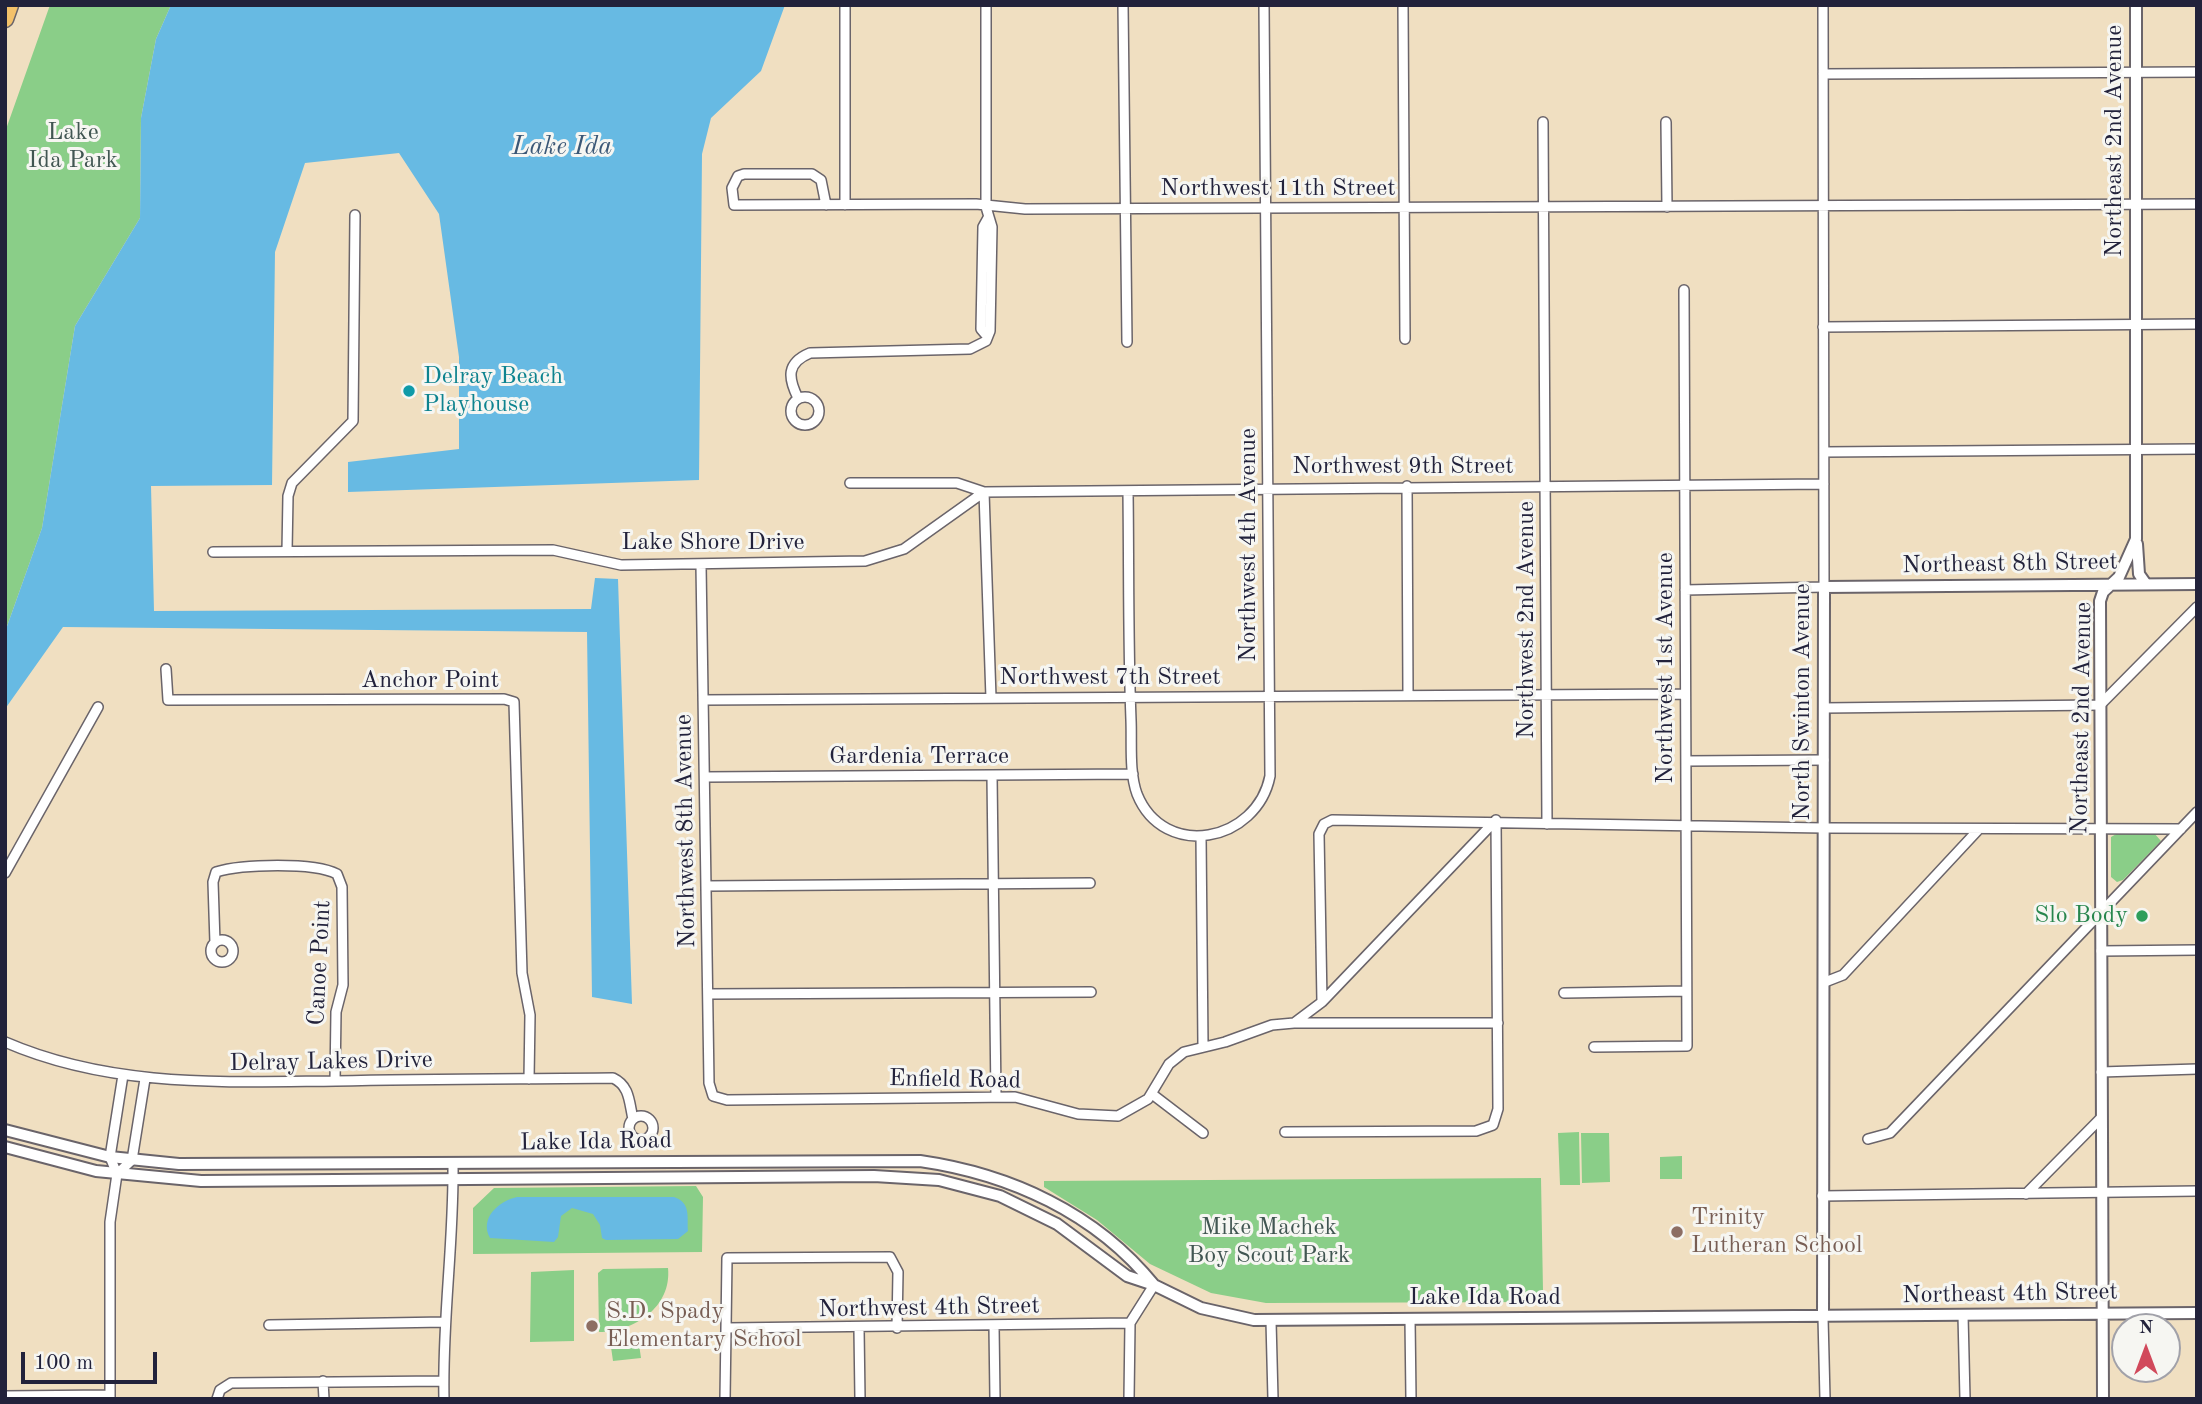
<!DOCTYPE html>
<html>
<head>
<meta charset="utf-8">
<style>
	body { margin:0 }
	#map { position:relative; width:2202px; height:1404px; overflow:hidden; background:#f0dfc1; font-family:"Old Standard TT",serif }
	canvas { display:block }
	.frame { position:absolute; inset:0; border:7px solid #22223b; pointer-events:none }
	.north { position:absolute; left:2111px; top:1313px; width:70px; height:70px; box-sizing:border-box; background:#f6f6f2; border:2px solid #a1a1a9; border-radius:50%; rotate:0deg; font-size:19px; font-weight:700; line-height:28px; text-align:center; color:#22223b }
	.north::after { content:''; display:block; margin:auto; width:24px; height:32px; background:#d1495b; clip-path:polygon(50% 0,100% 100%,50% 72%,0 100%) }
	.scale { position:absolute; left:21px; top:1352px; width:136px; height:32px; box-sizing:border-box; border:4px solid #22223b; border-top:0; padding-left:9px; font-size:21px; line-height:24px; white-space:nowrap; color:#22223b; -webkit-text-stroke:5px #f6f6f2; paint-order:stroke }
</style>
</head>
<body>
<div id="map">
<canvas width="2202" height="1404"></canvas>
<div class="frame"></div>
<div class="north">N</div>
<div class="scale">100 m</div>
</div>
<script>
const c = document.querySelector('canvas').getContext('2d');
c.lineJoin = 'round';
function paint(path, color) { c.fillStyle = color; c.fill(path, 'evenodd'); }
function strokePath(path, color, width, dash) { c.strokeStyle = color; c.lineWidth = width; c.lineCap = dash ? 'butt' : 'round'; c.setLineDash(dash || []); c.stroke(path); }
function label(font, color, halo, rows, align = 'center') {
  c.font = font + ' "Old Standard TT",serif'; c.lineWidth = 6; c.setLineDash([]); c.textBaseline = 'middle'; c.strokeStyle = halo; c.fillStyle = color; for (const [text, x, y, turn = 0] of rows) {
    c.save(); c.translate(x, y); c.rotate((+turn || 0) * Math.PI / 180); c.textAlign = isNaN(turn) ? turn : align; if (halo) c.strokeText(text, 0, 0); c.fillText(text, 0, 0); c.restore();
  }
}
paint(new Path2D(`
	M50,5H171L156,39L141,118L140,218L75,326L42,528L5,632V132Z
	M2118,833H2154L2161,841L2123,880L2117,882L2111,877V837Z
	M1579,1132L1580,1185H1560L1558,1133Z
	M1581,1133H1609L1610,1182L1582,1183Z
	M1682,1156V1179H1660V1157Z
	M1541,1178L1543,1291L1540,1302L1266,1303L1211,1293L1150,1264L1097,1220L1044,1187V1181Z
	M696,1186L703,1197L702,1252L473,1254V1208L494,1188Z
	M668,1268C672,1307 634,1332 599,1332L598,1273L603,1269Z
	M574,1270V1341L530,1342L531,1272Z
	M638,1337L641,1358L613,1361L610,1340Z`), '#8ace88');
paint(new Path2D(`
	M171,5H785L761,71L711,118L702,154L699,480L348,492V462L459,449V357L439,214L399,153L305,163L275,252L272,485L151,486L154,611L591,609L595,578L618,579L632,1004L592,997L587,632L63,627L5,709V632L42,528L75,326L140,218L141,118L156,39Z
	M517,1197H674C691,1203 687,1216 688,1231L678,1239L606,1240L602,1238L600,1225L593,1214L572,1208L561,1216L558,1237L554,1242L490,1238C479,1218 499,1201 517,1197Z`), '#67bae3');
const minor = new Path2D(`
	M1123,5L1127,342
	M1403,5L1405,339
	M1823,74L2197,72
	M1543,122L1547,824
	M1666,122L1667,207
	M826,205L821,180L812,174H744L738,176L732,188L734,205L976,204L1025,209L2197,204
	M845,205V5
	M1823,327L2197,324
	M987,336L981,329L983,227L988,218
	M791 411a14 14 0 1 1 28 0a14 14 0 1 1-28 0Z
	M798,398C788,378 786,363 810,353L970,349L986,341L990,331L992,227L986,207V5
	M1824,452L2197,449
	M850,483H957L984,492L1824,484
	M1407,486L1408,695
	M984,492L991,698
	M1128,492C1129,568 1128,644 1131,720C1132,743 1129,772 1137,794C1164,861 1257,842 1270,776L1264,5
	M287,551L288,496L292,483L353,421L355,215
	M213,552L553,550L621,565L865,561L904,549L984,492
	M701,565L709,1083L713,1096L727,1100L1015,1097L1078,1114L1118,1116L1148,1099L1169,1064L1184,1052L1225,1042L1272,1025L1294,1023L1322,1002L1496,820
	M1685,590L1824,587L1823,5
	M166,669L168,700L504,699L514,702L522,973L530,1015L529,1079
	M703,700L1685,694
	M1824,708L2100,705L2197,607
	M1686,761L1824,760
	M992,776L996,1097
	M705,777L1133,774
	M1201,836L1203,1046
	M5,873L98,707
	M706,886L1090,883
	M211 951a11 11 0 1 1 22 0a11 11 0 1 1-22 0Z
	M215,943L213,882L216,872C242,864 314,862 337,874L342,887L343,985L336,1012L335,1081
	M2101,951L2197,950
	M1825,982L1843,975L1979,829
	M1564,993L1686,991
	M708,994L1091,992
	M1322,1002L1319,834L1324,824L1332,820L1824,828L2181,829
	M1294,1023H1498
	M5,1042C111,1088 223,1082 336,1081C428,1079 521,1079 613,1078C630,1086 629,1102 633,1119
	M1594,1047L1687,1046L1684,290
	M2101,1072L2197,1069
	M1152,1094L1203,1133
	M629 1128a12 12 0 1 1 24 0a12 12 0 1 1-24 0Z
	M1285,1132L1476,1131L1493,1125L1498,1109L1496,820
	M1868,1139L1890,1133L2197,812
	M117,1174L132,1160L145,1079
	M2026,1194L2101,1118
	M1822,1196L2197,1191
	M1963,1315L1965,1399
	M1823,1317L1825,1399
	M1410,1319L1411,1399
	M1271,1321L1273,1399
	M269,1325L445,1322
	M994,1326L995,1399
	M728,1328L1130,1323
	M859,1329L860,1399
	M323,1381L324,1399
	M5,1396L110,1395
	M110,1399V1222L117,1174L110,1157L123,1075
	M217,1399L220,1390L231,1383L443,1381
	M444,1399C442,1320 454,1243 453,1164
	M725,1399L727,1258L890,1257L898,1272L897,1328
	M1129,1399L1130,1323L1154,1285`);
const tertiary = new Path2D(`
	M2137,544L2139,574L2146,584
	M5,1130L110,1157L179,1164L920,1161C1010,1174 1096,1213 1154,1285
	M5,1147L96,1171L201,1181L874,1176L939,1180L1000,1196L1057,1224L1127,1276L1154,1285L1201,1308L1254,1320L2197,1313
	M1823,1317L1824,587L2197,584
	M2103,1399L2100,601L2103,592L2119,577L2136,539V5`);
const motorway = new Path2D(`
	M5,19L10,5`);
strokePath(minor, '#6a646a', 12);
strokePath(tertiary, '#6a646a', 14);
strokePath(motorway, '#6a646a', 19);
strokePath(minor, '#fff', 9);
strokePath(tertiary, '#fff', 10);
strokePath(motorway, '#f4c16a', 16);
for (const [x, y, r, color] of [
	[409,391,7,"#0f9aa8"],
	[2142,916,7,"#2e9e5b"],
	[1677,1232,7,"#8d6e63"],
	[592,1326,7,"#8d6e63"]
]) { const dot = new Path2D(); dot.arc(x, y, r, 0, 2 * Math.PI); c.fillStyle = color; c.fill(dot); strokePath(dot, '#f6f6f2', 2.5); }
label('24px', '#415652', '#f6f6f2', [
	["Lake",73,133],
	["Ida Park",73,161],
	["Mike Machek",1269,1228],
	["Boy Scout Park",1269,1256]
]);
label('24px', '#22223b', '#f6f6f2', [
	["Northeast 2nd Avenue",2115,141,-90],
	["Northwest 11th Street",1278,189],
	["Northwest 9th Street",1403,467],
	["Lake Shore Drive",713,543],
	["Northwest 4th Avenue",1249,545,-90],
	["Northeast 8th Street",2010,564,-1],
	["Northwest 2nd Avenue",1527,620,-90],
	["Northwest 1st Avenue",1666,668,-90],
	["Northwest 7th Street",1110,678],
	["Anchor Point",430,681],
	["North Swinton Avenue",1803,702,-90],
	["Northeast 2nd Avenue",2082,718,-89],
	["Gardenia Terrace",919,757],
	["Northwest 8th Avenue",686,831,-91],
	["Canoe Point",320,963,-87],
	["Delray Lakes Drive",331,1062,-1],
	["Enfield Road",955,1080,1],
	["Lake Ida Road",596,1142,-1],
	["Northeast 4th Street",2010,1294,-1],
	["Lake Ida Road",1485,1298],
	["Northwest 4th Street",929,1308,-1]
]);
label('24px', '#0d838f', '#f6f6f2', [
	["Delray Beach",423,377],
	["Playhouse",423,405]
], 'left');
label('24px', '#27864d', '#f6f6f2', [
	["Slo Body",2128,916]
], 'right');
label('24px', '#785e54', '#f6f6f2', [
	["Trinity",1691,1218],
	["Lutheran School",1691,1246],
	["S.D. Spady",606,1312],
	["Elementary School",606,1340]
], 'left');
label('italic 26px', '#3a5776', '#f6f6f2', [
	["Lake Ida",562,147]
]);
</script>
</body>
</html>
